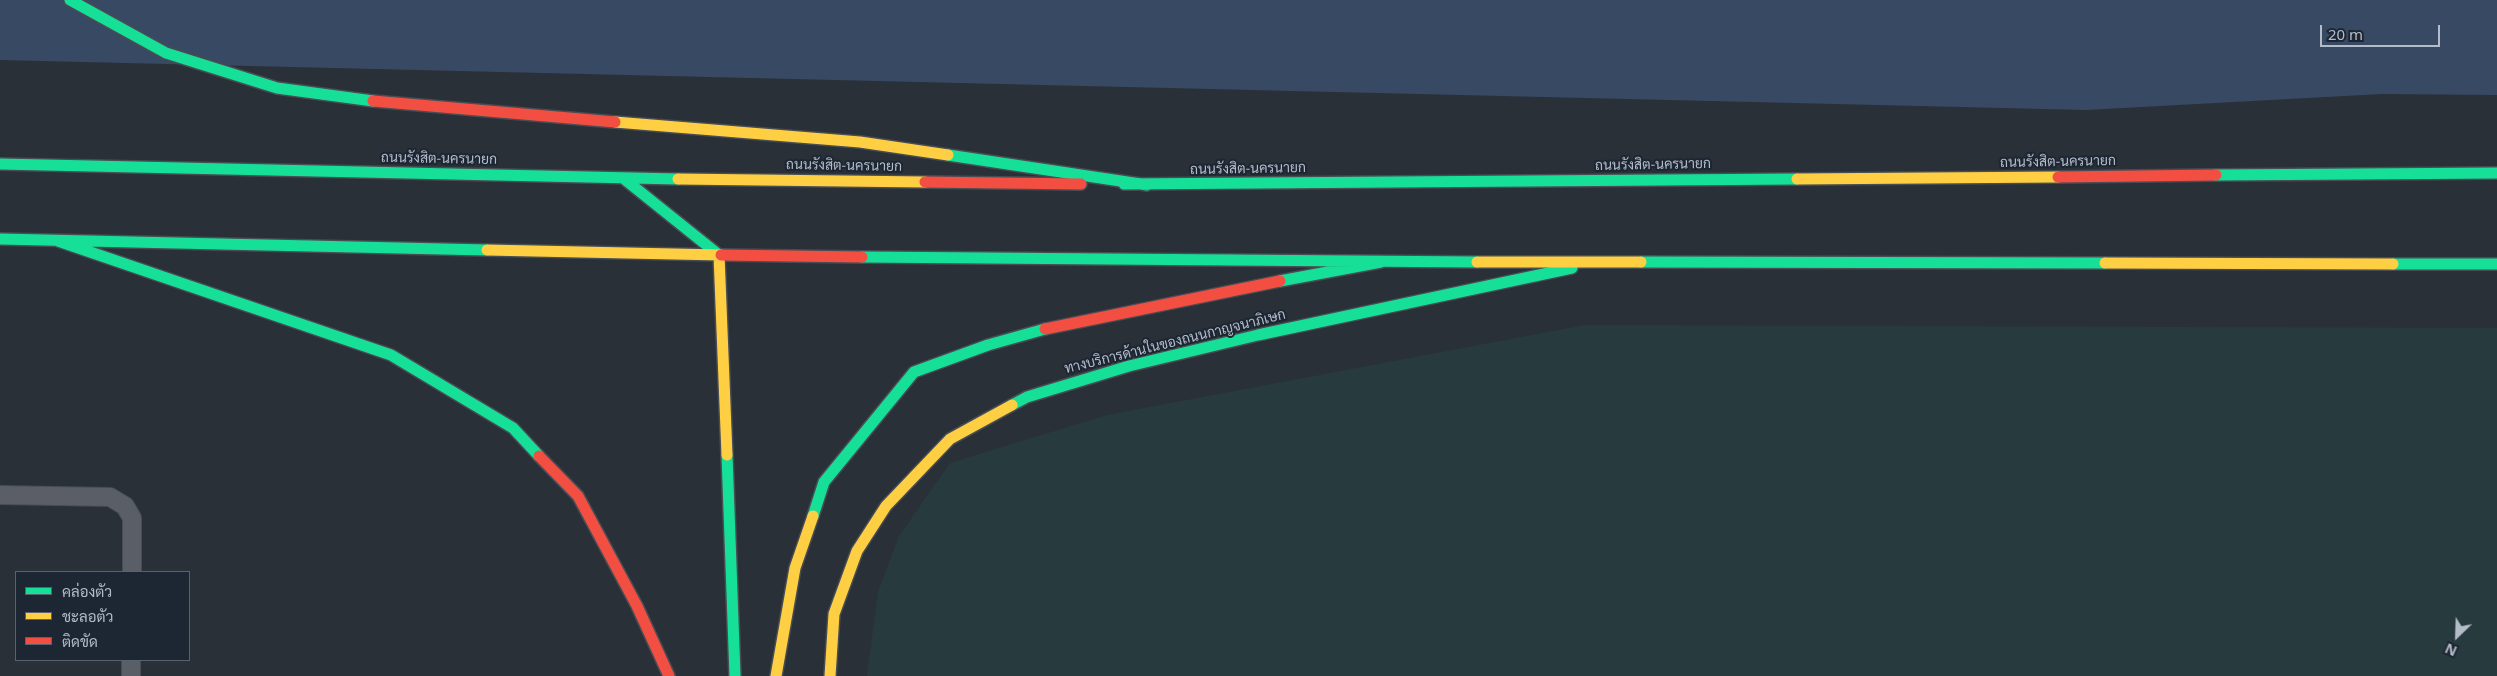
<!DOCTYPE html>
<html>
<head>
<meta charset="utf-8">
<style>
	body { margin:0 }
	#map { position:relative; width:2497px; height:676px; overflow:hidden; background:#2a3038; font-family:"Noto Sans",Sarabun,sans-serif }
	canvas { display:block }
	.legend { position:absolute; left:15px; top:571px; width:175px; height:90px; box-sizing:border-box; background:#1d2633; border:1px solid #59626f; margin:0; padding:6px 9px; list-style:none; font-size:15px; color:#b4bcc9 }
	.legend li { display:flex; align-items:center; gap:10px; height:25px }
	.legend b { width:25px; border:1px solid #59626f }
	.north { position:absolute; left:2432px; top:611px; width:50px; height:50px; -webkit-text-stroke:4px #1d2633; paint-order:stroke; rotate:204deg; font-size:14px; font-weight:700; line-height:20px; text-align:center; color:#b4bcc9 }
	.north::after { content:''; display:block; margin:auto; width:18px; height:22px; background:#b4bcc9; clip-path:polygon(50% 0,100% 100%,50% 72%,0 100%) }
	.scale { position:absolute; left:2320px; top:25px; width:120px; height:22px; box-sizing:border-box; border:2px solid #b4bcc9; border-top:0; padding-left:6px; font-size:15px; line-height:18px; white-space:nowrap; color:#b4bcc9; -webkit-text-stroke:4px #1d2633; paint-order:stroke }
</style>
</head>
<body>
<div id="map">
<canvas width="2497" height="676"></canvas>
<ul class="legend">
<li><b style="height:6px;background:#16e098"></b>คล่องตัว</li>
<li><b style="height:6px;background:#ffcf43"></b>ชะลอตัว</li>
<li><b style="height:6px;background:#f24e42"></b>ติดขัด</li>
</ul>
<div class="north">N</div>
<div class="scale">20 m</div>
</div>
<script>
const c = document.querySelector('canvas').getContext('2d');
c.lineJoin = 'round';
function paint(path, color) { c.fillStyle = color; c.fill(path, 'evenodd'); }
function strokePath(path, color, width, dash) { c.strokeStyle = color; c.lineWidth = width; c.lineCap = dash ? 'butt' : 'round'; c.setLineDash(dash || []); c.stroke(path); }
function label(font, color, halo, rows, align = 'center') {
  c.font = font + ' "Noto Sans",Sarabun,sans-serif'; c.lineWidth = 4; c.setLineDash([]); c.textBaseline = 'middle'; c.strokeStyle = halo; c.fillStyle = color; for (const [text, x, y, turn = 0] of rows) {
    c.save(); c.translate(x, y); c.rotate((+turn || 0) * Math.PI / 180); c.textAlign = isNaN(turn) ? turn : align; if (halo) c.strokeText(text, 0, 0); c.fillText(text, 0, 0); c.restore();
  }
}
paint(new Path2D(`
	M1585,325L2497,328V676H867L878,592L899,536L950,463L1107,415Z`), '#273a3e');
paint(new Path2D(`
	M0,0H2497V95L2382,94L2086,110L0,60Z`), '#384963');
const lane = new Path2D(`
	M0,495L110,497L125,506L132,518V572
	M131,676V660`);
const fast = new Path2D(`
	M70,0L166,53L277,88L373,101
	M948,155L1147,185
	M0,164L678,179
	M2216,175L2497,173
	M623,178L719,255
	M1124,184L1797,179
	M0,239L487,250
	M58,241L391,355L513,428L539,456
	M862,257L1477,262
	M1641,262L2105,263
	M2393,264H2497
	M1280,281L1381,262
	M1012,405L1027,397L1129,366L1258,335L1572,268
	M727,455L735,676
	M813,516L824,482L914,372L988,345L1045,329`);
const slow = new Path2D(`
	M615,122L860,142L948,155
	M678,179L925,182
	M1797,179L2058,177
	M487,250L721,255
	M719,255L727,455
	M1477,262H1641
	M2105,263L2393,264
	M776,676L795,568L813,516
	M830,676L834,614L857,551L886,506L950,439L1012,405`);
const jam = new Path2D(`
	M373,101L615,122
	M2058,177L2216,175
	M925,182L1081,184
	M721,255L862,257
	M1045,329L1280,281
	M539,456L578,496L637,606L669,676`);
strokePath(lane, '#484c53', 20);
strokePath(fast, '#484c53', 14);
strokePath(slow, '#484c53', 14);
strokePath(jam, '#484c53', 14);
strokePath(lane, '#5a5e66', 18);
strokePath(fast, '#16e098', 11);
strokePath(slow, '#ffcf43', 11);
strokePath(jam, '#f24e42', 11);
label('14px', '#b4bcc9', '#1d2633', [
	["ถนนรังสิต-นครนายก",439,159,1],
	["ถนนรังสิต-นครนายก",2058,162,-1],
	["ถนนรังสิต-นครนายก",1653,165,-1],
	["ถนนรังสิต-นครนายก",844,166,1],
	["ถนนรังสิต-นครนายก",1248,169,-1],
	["ทางบริการด้านในของถนนกาญจนาภิเษก",1175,342,-14]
]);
</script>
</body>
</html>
